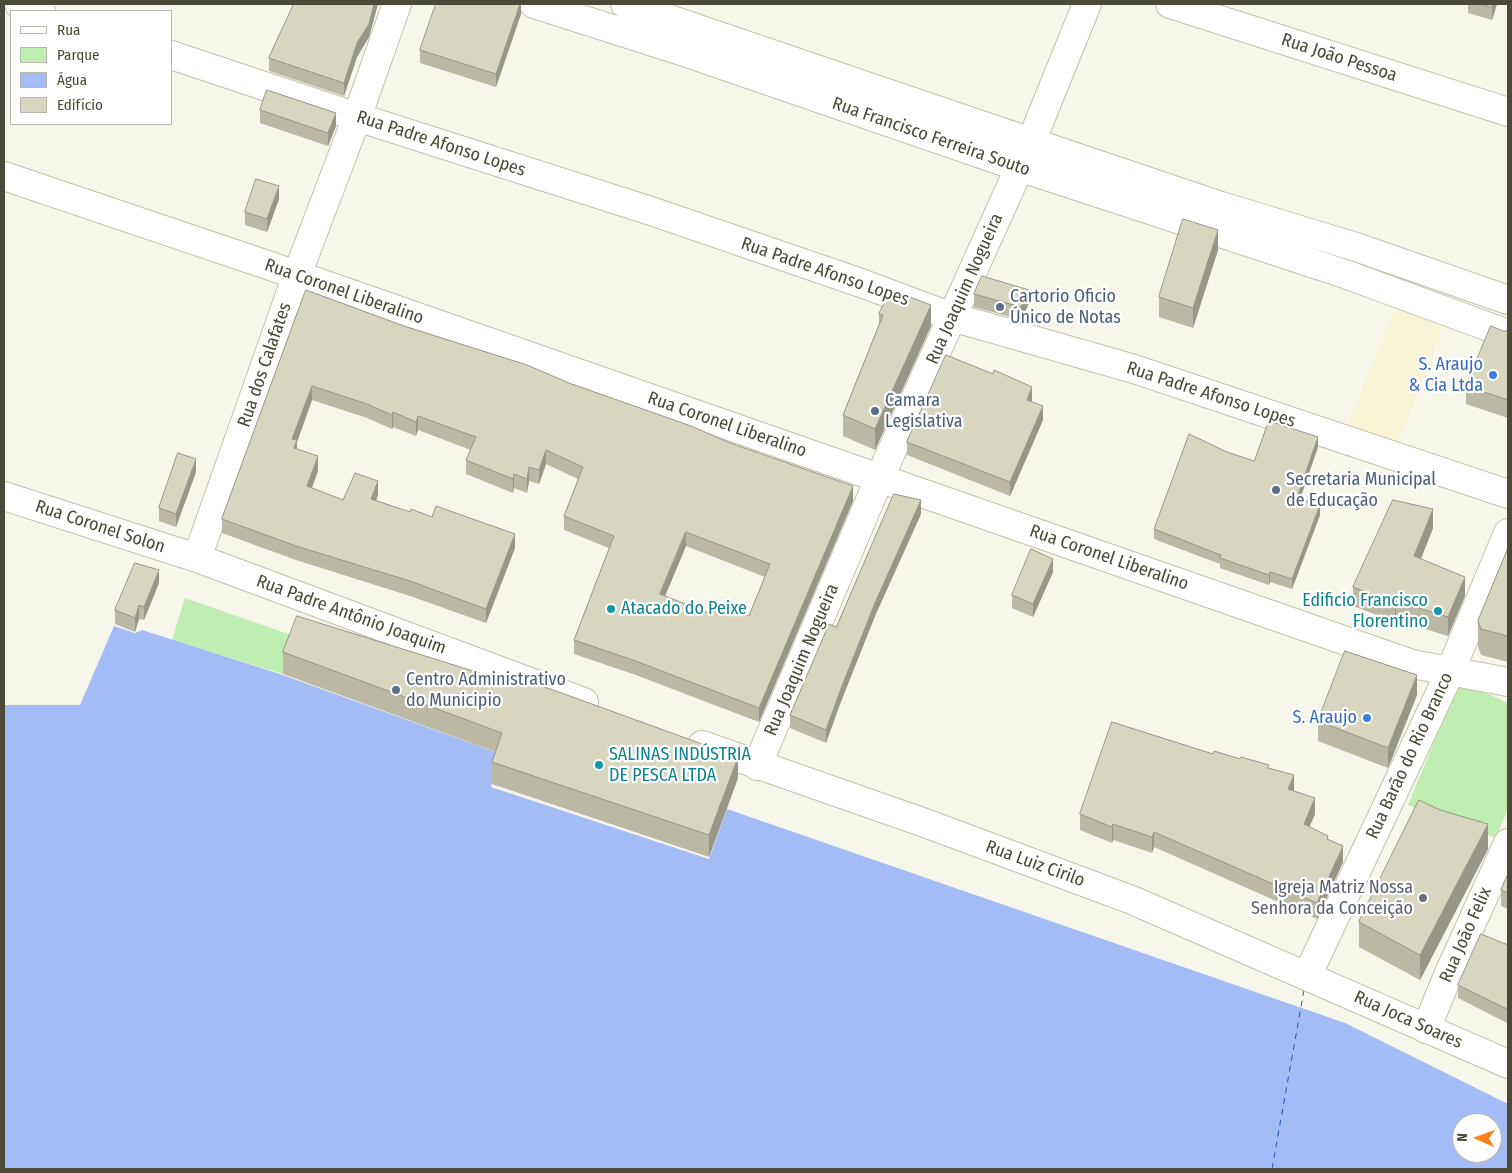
<!DOCTYPE html>
<html>
<head>
<meta charset="utf-8">
<style>
	body { margin:0 }
	#map { position:relative; width:1512px; height:1173px; overflow:hidden; background:#f6f6ea; font-family:"Fira Sans Condensed",sans-serif }
	canvas { display:block }
	.frame { position:absolute; inset:0; border:5px solid #4b4937; pointer-events:none }
	.legend { position:absolute; left:10px; top:10px; width:162px; height:115px; box-sizing:border-box; background:#fff; border:1px solid #b7b6af; margin:0; padding:6px 9px; list-style:none; font-size:15px; color:#4b4937 }
	.legend li { display:flex; align-items:center; gap:10px; height:25px }
	.legend b { width:25px; border:1px solid #b7b6af }
	.north { position:absolute; left:1452px; top:1113px; width:50px; height:50px; box-sizing:border-box; background:#fff; border:1px solid #b7b6af; border-radius:50%; rotate:272deg; font-size:14px; font-weight:700; line-height:20px; text-align:center; color:#4b4937 }
	.north::after { content:''; display:block; margin:auto; width:18px; height:22px; background:#ff7f18; clip-path:polygon(50% 0,100% 100%,50% 72%,0 100%) }
</style>
</head>
<body>
<div id="map">
<canvas width="1512" height="1173"></canvas>
<div class="frame"></div>
<ul class="legend">
<li><b style="height:6px;background:#fff"></b>Rua</li>
<li><b style="height:14px;background:#c0edb1"></b>Parque</li>
<li><b style="height:14px;background:#a4bcf6"></b>Água</li>
<li><b style="height:14px;background:#d9d6bf"></b>Edifício</li>
</ul>
<div class="north">N</div>
</div>
<script>
const c = document.querySelector('canvas').getContext('2d');
c.lineJoin = 'round';
function paint(path, color) { c.fillStyle = color; c.fill(path, 'evenodd'); }
function strokePath(path, color, width, dash) { c.strokeStyle = color; c.lineWidth = width; c.lineCap = dash ? 'butt' : 'round'; c.setLineDash(dash || []); c.stroke(path); }
function label(font, color, halo, rows, align = 'center') {
  c.font = font + ' "Fira Sans Condensed",sans-serif'; c.lineWidth = 4.5; c.setLineDash([]); c.textBaseline = 'middle'; c.strokeStyle = halo; c.fillStyle = color; for (const [text, x, y, turn = 0] of rows) {
    c.save(); c.translate(x, y); c.rotate((+turn || 0) * Math.PI / 180); c.textAlign = isNaN(turn) ? turn : align; if (halo) c.strokeText(text, 0, 0); c.fillText(text, 0, 0); c.restore();
  }
}
paint(new Path2D(`
	M1395,308L1444,325L1396,448L1345,431Z`), '#f8f4d5');
paint(new Path2D(`
	M185,598L297,637L283,674L172,640Z
	M1459,681L1508,703V808L1496,838L1408,805Z`), '#c0edb1');
paint(new Path2D(`
	M114,626L135,633L142,630L283,675L501,754L491,787L709,859L727,809L1345,1023L1508,1104V1169H4V705H80ZM1462,1123H1492V1153H1462Z`), '#a4bcf6');
strokePath(new Path2D(`
	M1272,1169L1304,990`), '#2753c0', 1, [6, 5]);
const street = new Path2D(`
	M19,4L41,11
	M534,4L684,52L1019,167L1345,274L1508,334
	M625,4L1031,142L1221,206L1356,247L1508,300
	M1170,4L1508,112
	M171,55L357,117L651,211L861,283L952,317L1134,369L1508,494
	M4,176L297,275L1412,664L1508,682
	M4,496L197,558L584,702
	M197,558L297,275L357,117L397,4
	M702,745L925,823L1132,900L1508,1064
	M757,766L880,477L1031,142L1087,4
	M1307,976L1450,672L1508,533
	M1426,1029L1449,973L1508,843`);
strokePath(street, '#c3c2ac', 30);
strokePath(street, '#fff', 28);
paint(new Path2D(`
	M294,4H378L369,37L357,57L344,96L269,71V58Z
	M521,4V14L496,87L420,63V50Z
	M1468,4H1497L1492,20L1468,13Z
	M260,110L336,126L328,146L260,123Z
	M279,199L267,232L245,225V212Z
	M1218,250L1193,328L1159,317V297Z
	M306,290L404,326L569,383L853,501L759,722L633,674L574,654V640L609,548L564,530V516L578,479L546,464L539,484L529,481L527,493L514,488L513,493L466,474V460L471,450L418,430L416,436L393,427L392,429L367,418L312,400L297,442V449L318,471L312,488L343,500L378,495L376,501L515,548L486,623L410,596L296,560L222,533V519ZM686,546L765,577L749,616L711,614L665,596Z
	M974,294L1029,303L1021,320L974,307Z
	M879,314L931,326L875,450L843,436V415L879,325Z
	M1503,331H1508V418L1466,404V386Z
	M1032,400V402L1043,420L1010,496L907,455V442Z
	M1318,447L1300,499L1320,515L1292,589L1270,582L1269,585L1220,568V564L1154,539V529L1227,452L1254,461Z
	M196,472L176,527L159,521V508Z
	M921,514L875,616L840,704L826,743L790,728V715L836,627Z
	M1433,528L1421,559L1465,596L1448,636L1396,620L1395,622L1353,606V587Z
	M1508,548V662L1481,655L1478,647V621Z
	M1053,572L1033,617L1012,608V595Z
	M159,583L144,620L139,619L135,632L115,624V610Z
	M283,652L518,685L738,778L709,857L492,784V762L496,752L283,674Z
	M1417,695L1388,768L1318,741V721Z
	M1213,754L1240,759L1269,768L1294,791L1315,814L1309,827L1328,839L1343,862L1317,919L1154,847L1152,853L1113,840L1112,843L1080,830V814Z
	M1488,849L1420,980L1359,947V922Z
	M1508,874V909L1501,906V890Z
	M1508,945V1021L1507,1023L1458,998V985Z`), '#bbb8a4');
paint(new Path2D(`
	M374,4H378L369,37L357,57L344,96V83L357,43Z
	M520,4H521V14L496,87V74Z
	M1493,4H1497L1492,20V7Z
	M336,113V126L328,146V133Z
	M279,186V199L267,232V219Z
	M1218,230V250L1193,328V308Z
	M1029,290V303L1021,320V307Z
	M931,305V326L875,450V429Z
	M312,386V400L297,442V455L292,453V439Z
	M1032,387V400L1027,413V400Z
	M1043,406V420L1010,496V482Z
	M393,412V427L392,429V415Z
	M418,416V430L416,436V422Z
	M1318,437V447L1297,508V498Z
	M546,450V464L539,484V470Z
	M318,456V471L307,500V486Z
	M196,459V472L176,527V514Z
	M529,467V481L527,493V479Z
	M514,474V488L513,493V479Z
	M378,481V495L371,513V499Z
	M853,486V501L759,722V708Z
	M921,500V514L875,616L840,704L826,743V730L840,691L875,603Z
	M1320,505V515L1292,589V579Z
	M1433,509V528L1414,576V556Z
	M686,532V546L660,608V594Z
	M515,534V548L486,623V609Z
	M1053,559V572L1033,617V604Z
	M159,570V583L144,620V607Z
	M1270,572V582L1269,585V575Z
	M1465,577V596L1448,636V617Z
	M1396,601V620L1395,622V603Z
	M139,605V619L135,632V618Z
	M1417,675V695L1388,768V748Z
	M738,757V778L709,857V835Z
	M1294,775V791L1288,789Z
	M1315,798V814L1304,840V824Z
	M1113,824V840L1112,843V827Z
	M1488,824V849L1420,980V955Z
	M1154,832V847L1152,853V837Z
	M1343,846V862L1317,919V903Z
	M1508,1007V1021L1507,1023V1009Z`), '#989686');
const building = new Path2D(`
	M294,4H374L369,24L357,43L344,83L269,58Z
	M436,4H520L496,74L420,50Z
	M1481,4H1493L1492,7Z
	M267,90L336,113L328,133L260,110Z
	M256,179L279,186L267,219L245,212Z
	M1183,219L1218,230L1193,308L1159,297Z
	M982,276L1029,290L1021,307L974,294Z
	M306,290L404,326L527,365L569,383L691,426L730,443L853,486L759,708L633,660L574,640L614,536L564,516L583,467L546,450L539,470L529,467L527,479L514,474L513,479L466,460L476,437L418,416L416,422L393,412L392,415L367,404L312,386L292,439L297,440L294,448L318,456L307,486L343,500L355,473L378,481L371,499L410,512L411,509L432,517L436,506L515,534L486,609L410,581L296,546L222,519ZM686,532L770,564L749,616L717,603L711,614L660,594Z
	M891,290L931,305L875,429L843,415L883,315L879,314Z
	M1491,326L1503,331H1508V400L1466,386Z
	M946,355L993,374L994,370L1032,387L1027,400L1043,406L1010,482L907,442Z
	M1269,421L1318,437L1297,498L1320,505L1292,579L1270,572L1269,575L1220,558L1221,555L1154,529L1189,434L1227,452L1254,461Z
	M178,453L196,459L176,514L159,508Z
	M894,494L921,500L875,603L840,691L826,730L790,715L829,624L836,627Z
	M1393,500L1433,509L1414,556L1465,577L1448,617L1396,601L1395,603L1353,587Z
	M1508,548V636L1481,629L1478,621Z
	M1031,549L1053,559L1033,604L1012,595Z
	M135,563L159,570L144,607L139,605L135,618L115,610Z
	M297,616L518,685L520,678L738,757L709,835L492,762L502,733L283,652Z
	M1345,651L1417,675L1388,748L1318,721Z
	M1112,722L1213,754L1214,751L1240,759L1241,757L1269,765L1268,768L1294,775L1288,789L1315,798L1304,824L1328,836L1327,839L1343,846L1317,903L1154,832L1152,837L1113,824L1112,827L1080,814Z
	M1419,800L1440,810L1488,824L1420,955L1359,922Z
	M1508,874V893L1501,890Z
	M1481,934L1508,945V1007L1507,1009L1458,985Z`);
paint(building, '#d9d6bf');
strokePath(building, '#989686', 1);
for (const [x, y, r, color] of [
	[1000,307,5,"#5c6f8a"],
	[1493,375,5,"#3f7fe0"],
	[875,411,5,"#5c6f8a"],
	[1276,490,5,"#5c6f8a"],
	[611,609,5,"#0f9aa8"],
	[1438,611,5,"#0f9aa8"],
	[396,690,5,"#5c6f8a"],
	[1367,718,5,"#3f7fe0"],
	[599,765,5,"#0f9aa8"],
	[1423,898,5,"#6b7280"]
]) { const dot = new Path2D(); dot.arc(x, y, r, 0, 2 * Math.PI); c.fillStyle = color; c.fill(dot); strokePath(dot, '#fff', 2); }
label('18px', '#4b4937', '#fff', [
	["Rua João Pessoa",1339,58,18],
	["Rua Francisco Ferreira Souto",931,137,19],
	["Rua Padre Afonso Lopes",441,144,18],
	["Rua Padre Afonso Lopes",825,272,19],
	["Rua Joaquim Nogueira",965,289,-66],
	["Rua Coronel Liberalino",344,292,19],
	["Rua dos Calafates",265,365,-71],
	["Rua Padre Afonso Lopes",1211,395,18],
	["Rua Coronel Liberalino",727,425,19],
	["Rua Coronel Solon",100,527,18],
	["Rua Coronel Liberalino",1109,558,19],
	["Rua Padre Antônio Joaquim",351,615,20],
	["Rua Joaquim Nogueira",802,660,-67],
	["Rua Barão do Rio Branco",1410,756,-65],
	["Rua Luiz Cirilo",1035,864,20],
	["Rua João Felix",1466,935,-66],
	["Rua Joca Soares",1408,1020,24]
]);
label('18px', '#4e5e75', '#fff', [
	["Cartorio Oficio",1010,297],
	["Único de Notas",1010,318],
	["Camara",885,401],
	["Legislativa",885,422],
	["Secretaria Municipal",1286,480],
	["de Educação",1286,501],
	["Centro Administrativo",406,680],
	["do Municipio",406,701]
], 'left');
label('18px', '#366cbe', '#fff', [
	["S. Araujo",1483,365],
	["& Cia Ltda",1483,386],
	["S. Araujo",1357,718]
], 'right');
label('18px', '#0d838f', '#fff', [
	["Edificio Francisco",1428,601,"right"],
	["Florentino",1428,622,"right"],
	["Atacado do Peixe",621,609],
	["SALINAS INDÚSTRIA",609,755],
	["DE PESCA LTDA",609,776]
], 'left');
label('18px', '#5b616d', '#fff', [
	["Igreja Matriz Nossa",1413,888],
	["Senhora da Conceição",1413,909]
], 'right');
</script>
</body>
</html>
